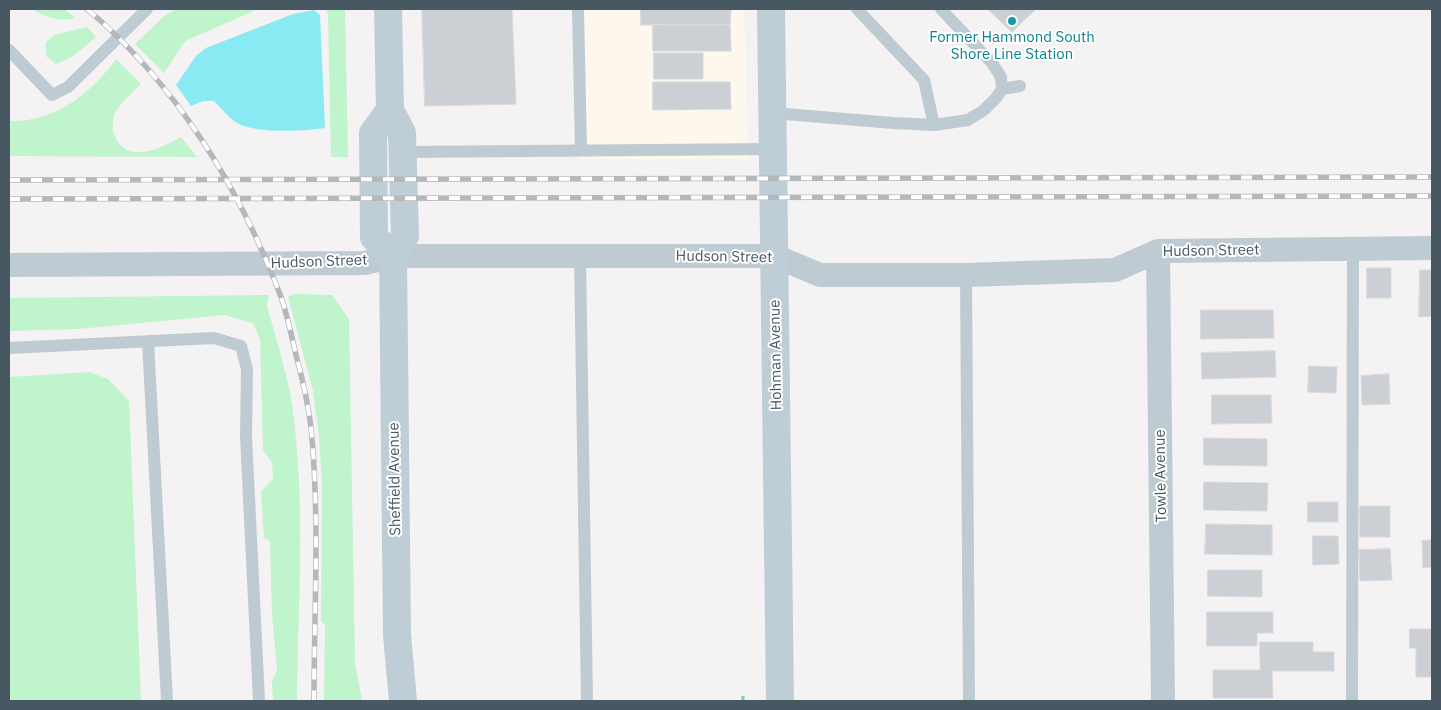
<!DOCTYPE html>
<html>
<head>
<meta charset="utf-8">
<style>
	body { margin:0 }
	#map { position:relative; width:1441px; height:710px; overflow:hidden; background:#f4f2f2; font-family:"IBM Plex Sans",sans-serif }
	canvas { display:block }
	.frame { position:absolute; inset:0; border:10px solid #485862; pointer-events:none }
</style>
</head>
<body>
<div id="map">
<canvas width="1441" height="710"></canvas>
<div class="frame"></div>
</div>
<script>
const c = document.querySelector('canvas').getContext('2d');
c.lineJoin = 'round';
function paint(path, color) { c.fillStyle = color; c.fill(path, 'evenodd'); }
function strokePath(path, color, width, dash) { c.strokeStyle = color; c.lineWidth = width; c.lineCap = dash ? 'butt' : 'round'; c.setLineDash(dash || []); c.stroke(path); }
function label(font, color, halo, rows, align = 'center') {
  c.font = font + ' "IBM Plex Sans",sans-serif'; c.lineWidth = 4; c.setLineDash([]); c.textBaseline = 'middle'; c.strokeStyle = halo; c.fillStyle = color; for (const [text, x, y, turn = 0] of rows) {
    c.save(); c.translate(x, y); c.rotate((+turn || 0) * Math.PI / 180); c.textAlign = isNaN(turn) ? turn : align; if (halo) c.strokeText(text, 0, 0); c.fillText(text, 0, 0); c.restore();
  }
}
paint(new Path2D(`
	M578,9H744L749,159H581Z`), '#fef7ed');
paint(new Path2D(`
	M32,9H64L75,18C60,22 45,17 32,9Z
	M176,9H258L185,41L164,73L135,44L163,17Z
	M326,9H345L348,157H331L328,14Z
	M87,27L96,37L72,57L56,64L46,56V42L54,35Z
	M116,59L141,84C133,92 121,102 115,113C112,120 112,129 114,135C127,166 161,148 181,137L197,157L9,156V121C53,123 92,93 116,59Z
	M295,294L332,295L349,319L355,663L362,701H324L325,625L321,621L322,483L319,437L313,391L288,297Z
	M269,295L267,306C276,339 287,372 292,405C306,503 298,603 297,701H273L272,681L277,670L272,613L270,541L264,538L261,491L273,479L272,463L263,450L260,339L253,323L225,315L78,329L9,331V298Z
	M89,372L108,379L129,401L141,701H9V377Z`), '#bff4cd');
paint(new Path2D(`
	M314,10L320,15L325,128C304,131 256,134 237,123C229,118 221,108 214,101H203L191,106L176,85L196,56L206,48L293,14Z`), '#89eaf4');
const building = new Path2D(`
	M422,9H519L512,10L516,104L425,106Z
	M641,9H731L730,25H641Z
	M988,9H1036L1012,32Z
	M653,24L730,25L731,51H653Z
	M654,53H703V79H654Z
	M653,82H730L731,109L653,110Z
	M1367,268H1391V298H1367Z
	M1420,270H1432V316L1419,317Z
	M1201,310H1273L1274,338L1201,339Z
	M1275,351L1276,377L1202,379L1201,353Z
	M1309,366L1337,367L1336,393L1308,392Z
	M1389,374L1390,404L1362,405L1361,376Z
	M1212,395H1271L1272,423L1212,424Z
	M1204,438L1267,439V466L1204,465Z
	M1204,482L1268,483L1267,511L1204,510Z
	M1308,502H1338V522H1308Z
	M1360,506H1390V537H1360Z
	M1206,524L1272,525V555L1205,554Z
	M1313,536H1338L1339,564L1313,565Z
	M1432,540V567L1423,568L1422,541Z
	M1390,549L1392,580L1360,581L1359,550Z
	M1208,570H1262V597L1208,596Z
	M1207,612H1273V633H1257V646H1207Z
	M1410,629H1432V677H1416V648H1410Z
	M1260,642H1313V652H1334V671H1272L1273,698H1213V670H1260Z`);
paint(building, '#ccd0d5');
strokePath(building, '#d6d9de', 1);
strokePath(new Path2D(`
	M743,696V701`), '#73d59a', 3, [4, 2.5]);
strokePath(new Path2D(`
	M578,9L581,150
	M857,9L924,80L934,125
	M9,50L52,95L68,87L147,9
	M1002,89L1020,86
	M773,113L893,123L934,125L968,120L984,110L996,98L1002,89L1001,77L992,63L941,9
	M403,152L774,149
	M580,256L587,701
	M966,275L969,701
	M148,341L167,701
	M9,348L214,338L241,346L247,369L246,437L259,701
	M1352,701L1353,249`), '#bfcbd2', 12);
strokePath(new Path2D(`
	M1158,251L1163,701
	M9,265L365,263L393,256H775L820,275H966L1115,270L1158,251L1432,248`), '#bfcbd2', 24);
strokePath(new Path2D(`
	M388,9L390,110L402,133L405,236L393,256L397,635L403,701
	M771,9L780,701
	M390,110L373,133L374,237L393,256`), '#bfcdd7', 28);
const rail = new Path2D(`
	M87,9C176,84 240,188 281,297C288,317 292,339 297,359C303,381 308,404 311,427C320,517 314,610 314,701
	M9,180L1432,177
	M9,199L1432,196`);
strokePath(rail, '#b4b8bd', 5.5);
strokePath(rail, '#fff', 4, [11]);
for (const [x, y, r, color] of [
	[1012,21,5,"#0f9aa8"]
]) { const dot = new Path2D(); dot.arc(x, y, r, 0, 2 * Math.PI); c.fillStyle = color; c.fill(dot); strokePath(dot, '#fff', 2); }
label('15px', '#0d838f', '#fff', [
	["Former Hammond South",1012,38],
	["Shore Line Station",1012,55]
]);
label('15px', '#485862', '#fff', [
	["Hudson Street",1211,251,-1],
	["Hudson Street",724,257,1],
	["Hudson Street",319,262,-2],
	["Hohman Avenue",776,355,-91],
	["Towle Avenue",1161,476,-91],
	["Sheffield Avenue",395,479,-91]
]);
</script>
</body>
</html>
